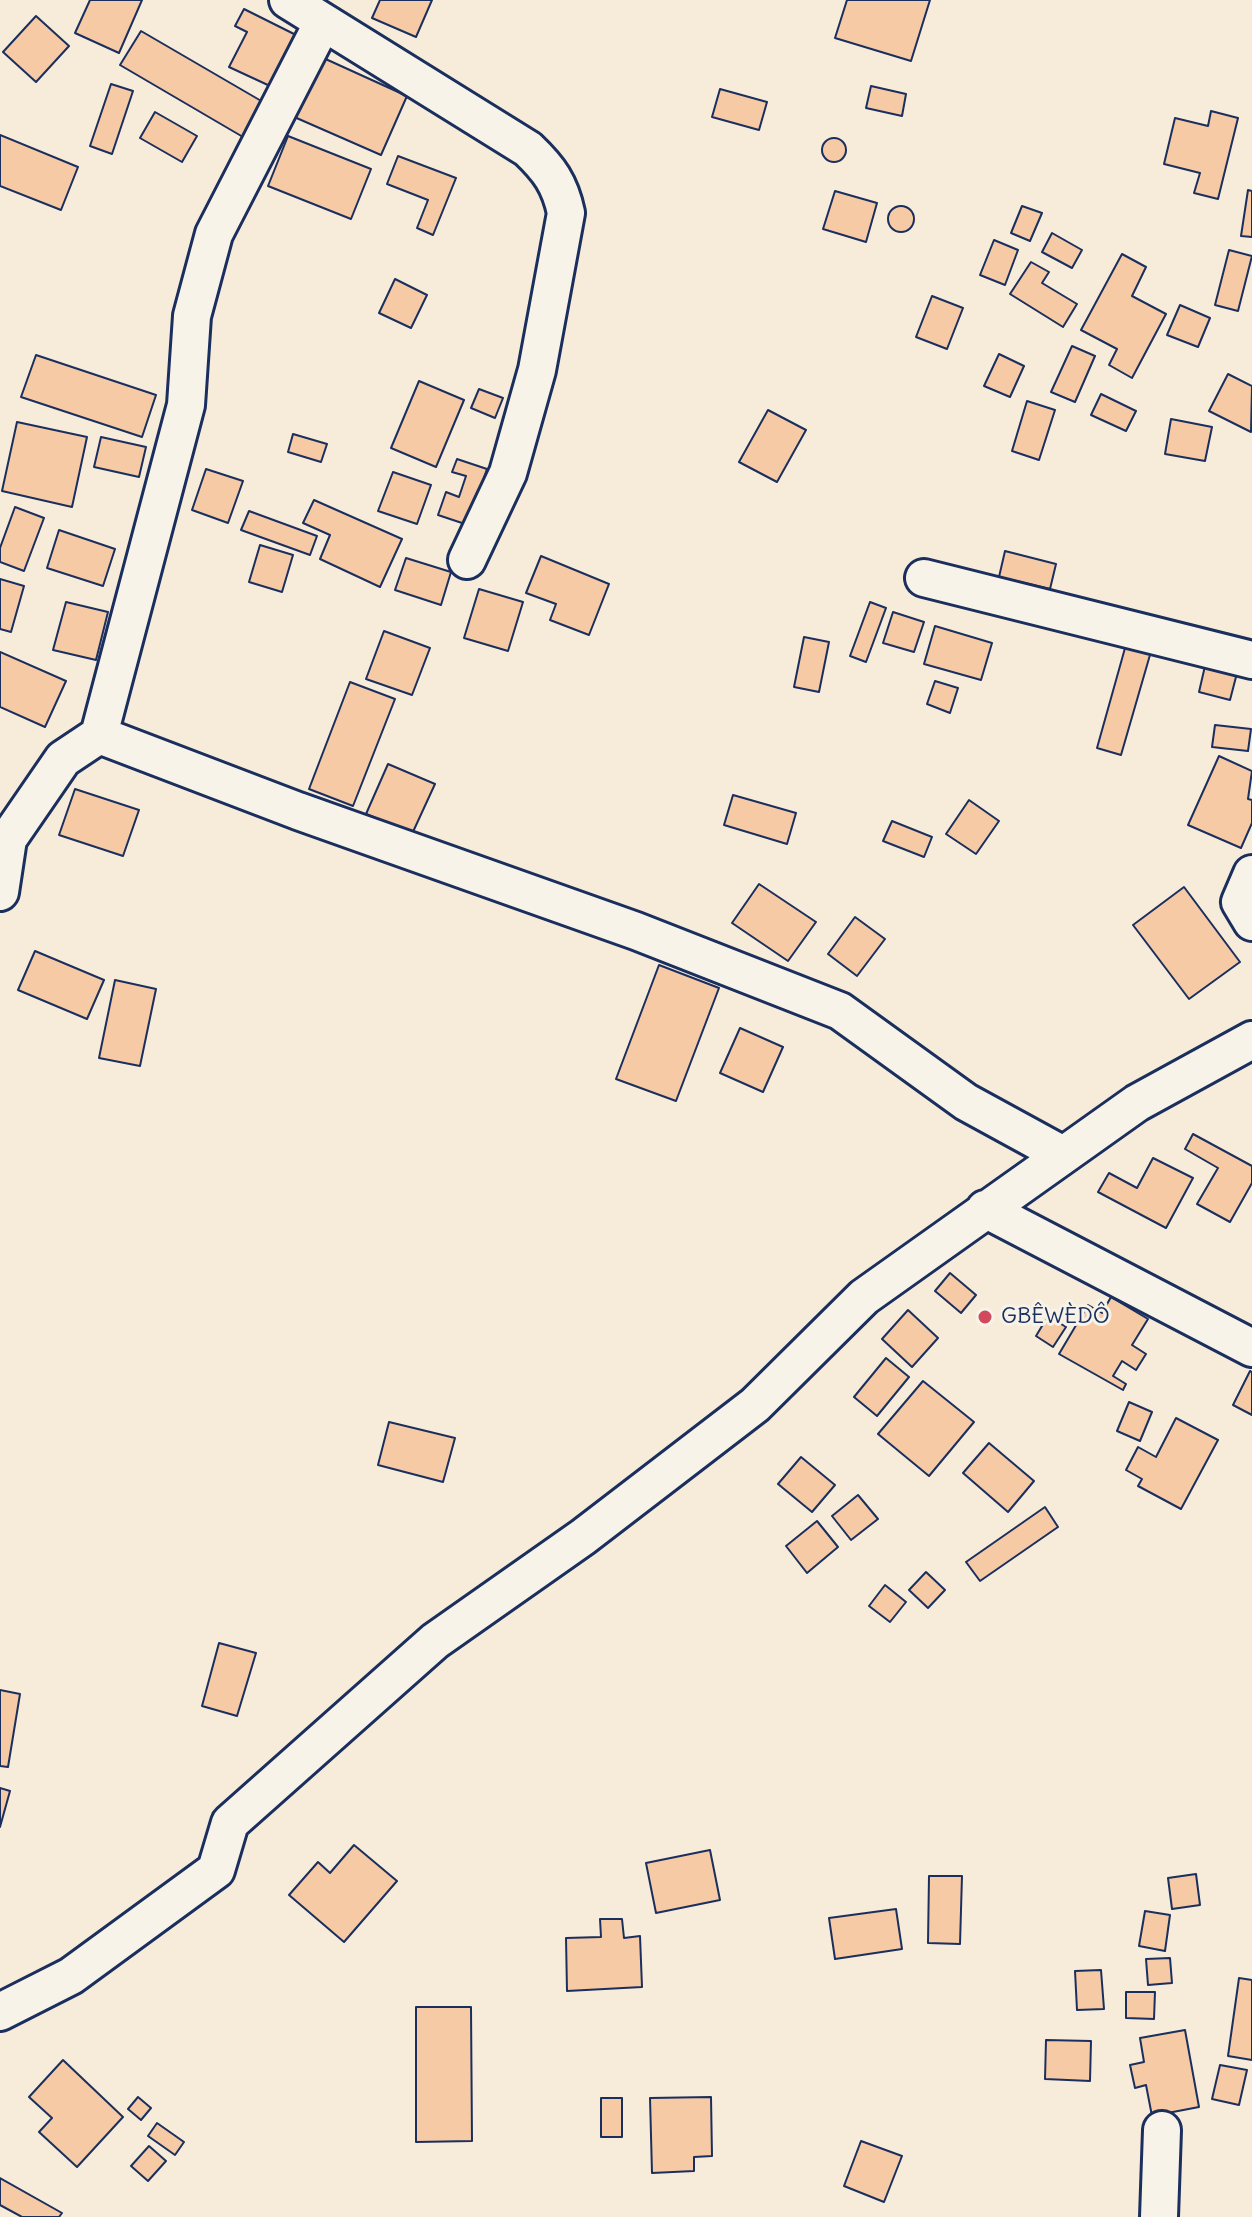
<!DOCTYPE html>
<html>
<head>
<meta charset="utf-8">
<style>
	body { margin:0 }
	canvas { display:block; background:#f7ebda }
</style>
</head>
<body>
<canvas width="1252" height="2217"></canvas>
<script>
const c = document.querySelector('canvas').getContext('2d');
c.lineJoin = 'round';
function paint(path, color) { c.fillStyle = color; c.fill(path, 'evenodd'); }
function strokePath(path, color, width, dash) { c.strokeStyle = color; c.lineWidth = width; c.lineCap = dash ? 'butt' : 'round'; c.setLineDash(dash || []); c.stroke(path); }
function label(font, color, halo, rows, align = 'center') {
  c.font = font + ' Delius,sans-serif'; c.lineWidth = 6; c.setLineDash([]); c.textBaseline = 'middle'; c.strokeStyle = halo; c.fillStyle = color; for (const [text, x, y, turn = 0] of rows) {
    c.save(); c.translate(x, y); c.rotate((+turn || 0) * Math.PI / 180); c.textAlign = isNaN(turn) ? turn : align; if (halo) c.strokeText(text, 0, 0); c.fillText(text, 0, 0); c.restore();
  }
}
const building = new Path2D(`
	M90,0H142L119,53L75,33Z
	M380,0H432L416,37L372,18Z
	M847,0H930L911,61L835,38Z
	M244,9L296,35L270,86L229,67L247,32L235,26Z
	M36,16L69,46L36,82L3,52Z
	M141,31L263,102L243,137L120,65Z
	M319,56L407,96L381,155L292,116Z
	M111,84L133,91L112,154L90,146Z
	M871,86L906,94L902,116L866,108Z
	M720,89L767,102L759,130L712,117Z
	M1211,111L1238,118L1218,199L1194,193L1200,173L1164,164L1175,118L1208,126Z
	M155,112L197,136L182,162L140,138Z
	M0,135L78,167L61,210L0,186Z
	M288,136L371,169L351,219L268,186Z
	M822 150a12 12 0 1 1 24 0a12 12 0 1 1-24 0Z
	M398,156L456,178L433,235L417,228L428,200L387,184Z
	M1248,190L1252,191V237L1241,236Z
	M835,191L877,203L866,242L823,229Z
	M888 219a13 13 0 1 1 26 0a13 13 0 1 1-26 0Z
	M1022,206L1042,213L1030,241L1011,233Z
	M1052,233L1082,250L1072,268L1042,252Z
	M994,240L1018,250L1005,285L980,275Z
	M1229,250L1252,256L1238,311L1215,305Z
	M1122,254L1146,267L1132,296L1166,314L1132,378L1109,365L1117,349L1081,330Z
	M1031,262L1049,272L1042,283L1077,304L1063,327L1010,294Z
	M395,279L427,295L411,328L379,313Z
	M932,296L963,308L947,349L916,337Z
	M1180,305L1210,318L1198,347L1167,335Z
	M1072,346L1095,356L1075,402L1051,392Z
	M999,354L1024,366L1010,397L984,386Z
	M36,355L156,395L142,437L21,397Z
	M1228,374L1252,386L1251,432L1209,411Z
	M419,381L464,400L436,467L391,448Z
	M479,389L503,398L495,418L471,408Z
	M1101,394L1136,411L1126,431L1091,415Z
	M1027,401L1055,410L1039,460L1012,451Z
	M768,410L806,430L777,482L739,462Z
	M1171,419L1212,427L1205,461L1165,454Z
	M17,422L87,437L72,507L2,491Z
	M293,434L327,444L321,462L288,452Z
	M101,437L146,447L139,477L94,467Z
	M457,459L487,469L468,525L438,515L446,492L459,497L466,476L452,472Z
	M206,469L243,481L228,523L192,510Z
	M393,472L431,485L417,524L378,511Z
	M314,500L402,539L380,587L320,559L330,535L303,523Z
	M15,507L44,518L24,571L0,562V548Z
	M249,511L317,536L310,555L241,530Z
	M59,530L115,549L103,586L47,568Z
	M260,545L293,555L282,592L249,582Z
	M1005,551L1056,564L1050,589L999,577Z
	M541,556L609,584L589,635L550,620L556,604L526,593Z
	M406,558L451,572L441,605L395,590Z
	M0,579L24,586L11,632L0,629Z
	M479,589L523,602L508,651L464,638Z
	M66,602L108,612L96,660L53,650Z
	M870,602L886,608L866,662L850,656Z
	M893,612L924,622L914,652L883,643Z
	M935,626L992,643L981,680L924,664Z
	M384,631L430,648L412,695L366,679Z
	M804,637L829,642L819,692L794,687Z
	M1127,641L1152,648L1121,755L1097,748Z
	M0,652L66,681L45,727L0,707Z
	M1205,666L1237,673L1230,700L1199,692Z
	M935,681L958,688L950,713L927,704Z
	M350,682L395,699L353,806L309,789Z
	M1215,725L1251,729L1248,751L1212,747Z
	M1219,756L1252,771L1248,799L1252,800V823L1241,848L1188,825Z
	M388,764L435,784L412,834L366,814Z
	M75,789L139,810L123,856L59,835Z
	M733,795L796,813L787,844L724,825Z
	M969,800L999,821L976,854L946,834Z
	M892,821L932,837L924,857L883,841Z
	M759,884L816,922L788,961L732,923Z
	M1184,887L1240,962L1189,999L1133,925Z
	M855,917L885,939L857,976L828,954Z
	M35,951L104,980L87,1019L18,990Z
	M659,965L719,988L676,1101L616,1079Z
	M115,980L156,989L140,1066L99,1058Z
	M740,1028L783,1047L763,1092L720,1073Z
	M1193,1134L1252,1166V1183L1230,1222L1197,1204L1218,1168L1185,1149Z
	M1153,1158L1193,1178L1166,1228L1098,1192L1109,1173L1137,1188Z
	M950,1273L976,1295L961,1313L935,1291Z
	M1111,1297L1148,1319L1132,1345L1146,1354L1136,1370L1122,1361L1113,1376L1126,1384L1123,1390L1059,1354L1088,1305L1102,1313Z
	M908,1310L938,1338L912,1367L882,1339Z
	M1048,1316L1066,1327L1053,1347L1036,1336Z
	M886,1358L909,1377L877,1416L854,1397Z
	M1250,1371L1252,1372V1415L1233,1405Z
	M923,1381L974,1422L929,1476L878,1434Z
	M1129,1402L1152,1412L1140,1441L1117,1431Z
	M1176,1418L1218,1440L1181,1509L1138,1486L1142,1479L1126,1470L1138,1447L1156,1457Z
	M389,1422L455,1438L443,1482L378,1465Z
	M989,1443L1034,1481L1008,1512L963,1473Z
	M801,1457L835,1485L812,1512L778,1484Z
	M858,1495L878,1519L851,1540L832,1516Z
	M1045,1507L1058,1527L980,1581L966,1562Z
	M817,1521L838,1547L807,1573L786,1546Z
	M926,1572L945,1590L928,1608L909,1590Z
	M885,1585L906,1602L890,1622L869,1606Z
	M219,1643L256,1653L237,1716L202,1706Z
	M0,1690L20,1694L8,1767L0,1766Z
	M0,1788L10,1791L0,1827Z
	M354,1845L397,1881L344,1942L289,1895L318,1862L330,1873Z
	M710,1850L720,1900L656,1913L646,1863Z
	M1196,1874L1200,1905L1172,1909L1168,1878Z
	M929,1876H962L960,1944L928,1943Z
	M896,1909L902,1949L835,1959L829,1918Z
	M1145,1911L1170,1915L1165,1951L1139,1946Z
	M600,1919H622L624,1938L640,1936L642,1987L567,1991L566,1938L601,1937Z
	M1170,1958L1172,1983L1148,1985L1146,1959Z
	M1101,1970L1104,2009L1077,2010L1075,1971Z
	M1239,1978L1252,1980V2060L1228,2056Z
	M1126,1992H1155L1154,2019L1126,2018Z
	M416,2007H471L472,2141L416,2142Z
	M1185,2030L1199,2107L1152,2116L1146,2085L1135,2088L1130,2065L1144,2062L1140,2038Z
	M1046,2040L1091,2041L1090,2081L1045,2079Z
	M63,2060L123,2117L77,2167L39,2132L52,2118L29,2097Z
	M1220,2065L1247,2070L1239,2105L1212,2099Z
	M138,2097L151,2108L141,2120L128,2109Z
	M711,2097L712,2156L694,2157V2171L652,2173L650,2098Z
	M601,2098H622V2137H601Z
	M157,2123L184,2142L175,2155L148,2136Z
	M861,2141L902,2156L884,2202L844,2186Z
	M149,2146L166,2161L148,2181L131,2166Z
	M0,2178L62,2213L59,2217H22L0,2205Z`);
paint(building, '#f5caa4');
strokePath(building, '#1b2f5e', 2);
const street = new Path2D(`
	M288,0L528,149C549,169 560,184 566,213L537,370L508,473L467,560
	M924,578L1252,660
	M99,735L298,811L636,931L840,1011L966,1102L1063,1155
	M1252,874L1240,902L1252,922
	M0,892L8,839L63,759L99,735L186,405L192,316L214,234L323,22
	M985,1209L1252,1348
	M0,2012L71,1976L216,1870L230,1823L435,1641L583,1537L755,1405L864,1297L1137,1103L1252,1040
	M1159,2217L1162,2130`);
strokePath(street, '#1b2f5e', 42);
strokePath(street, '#f7f3e8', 36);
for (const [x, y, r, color] of [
	[985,1317,8,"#d1495b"]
]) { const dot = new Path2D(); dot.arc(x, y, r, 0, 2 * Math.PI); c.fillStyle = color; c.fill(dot); strokePath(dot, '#f7f3e8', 3); }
label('22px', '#1b2f5e', '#f7f3e8', [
	["GBÊWÈDÔ",1001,1317]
], 'left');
</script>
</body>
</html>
